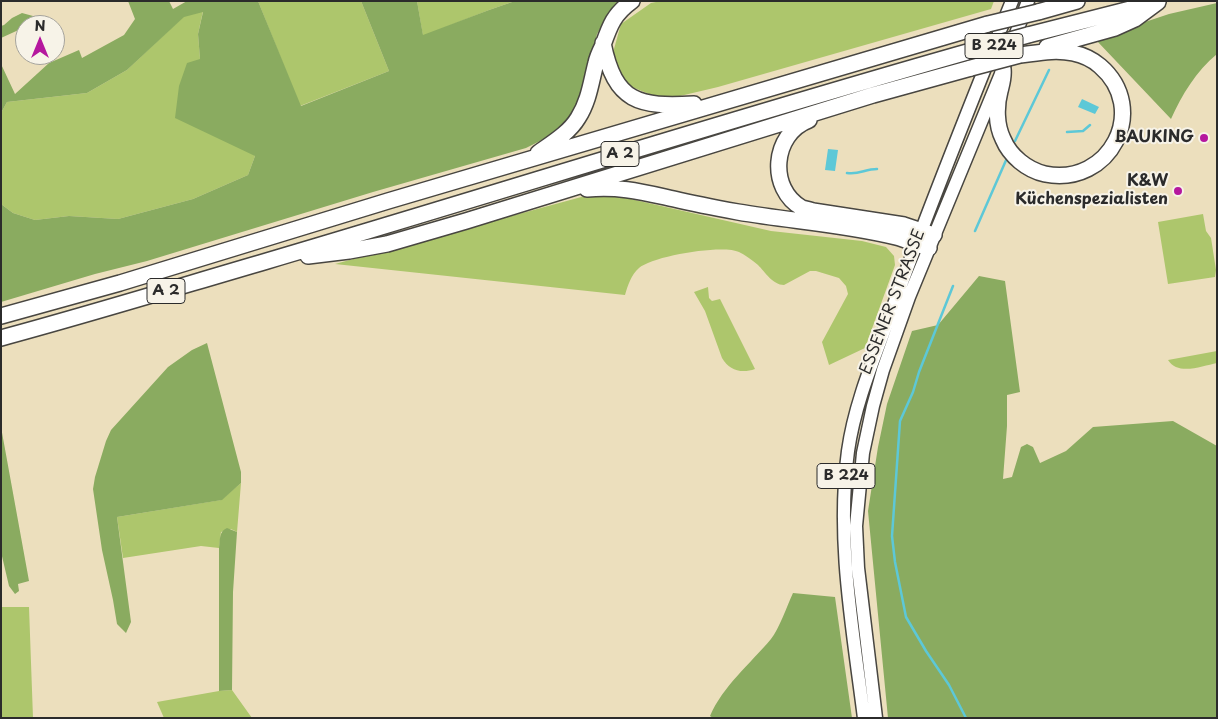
<!DOCTYPE html>
<html>
<head>
<meta charset="utf-8">
<style>
	body { margin:0 }
	#map { position:relative; width:1218px; height:719px; overflow:hidden; background:#ecdfbd; font-family:"Playpen Sans",sans-serif }
	canvas { display:block }
	.frame { position:absolute; inset:0; border:2px solid #2b2b2b; pointer-events:none }
	.north { position:absolute; left:15px; top:15px; width:50px; height:50px; box-sizing:border-box; background:#f7f3e8; border:1px solid #a5a39c; border-radius:50%; rotate:0deg; font-size:14px; font-weight:700; line-height:20px; text-align:center; color:#2b2b2b }
	.north::after { content:''; display:block; margin:auto; width:18px; height:22px; background:#b5179e; clip-path:polygon(50% 0,100% 100%,50% 72%,0 100%) }
</style>
</head>
<body>
<div id="map">
<canvas width="1218" height="719"></canvas>
<div class="frame"></div>
<div class="north">N</div>
</div>
<script>
const c = document.querySelector('canvas').getContext('2d');
c.lineJoin = 'round';
function paint(path, color) { c.fillStyle = color; c.fill(path, 'evenodd'); }
function strokePath(path, color, width, dash) { c.strokeStyle = color; c.lineWidth = width; c.lineCap = dash ? 'butt' : 'round'; c.setLineDash(dash || []); c.stroke(path); }
function label(font, color, halo, rows, align = 'center') {
  c.font = font + ' "Playpen Sans",sans-serif'; c.lineWidth = 4; c.setLineDash([]); c.textBaseline = 'middle'; c.strokeStyle = halo; c.fillStyle = color; for (const [text, x, y, turn = 0] of rows) {
    c.save(); c.translate(x, y); c.rotate((+turn || 0) * Math.PI / 180); c.textAlign = isNaN(turn) ? turn : align; if (halo) c.strokeText(text, 0, 0); c.fillText(text, 0, 0); c.restore();
  }
}
paint(new Path2D(`
	M258,1H361L389,71L300,106Z
	M417,1H515L489,10L423,36Z
	M661,1H994L991,9L718,87L680,96H654L622,83L612,56L621,24L651,3Z
	M203,11L198,34L200,59L255,156L248,175L193,199L118,219L69,216L35,220L13,213L1,204V113L7,102L87,93L127,70L184,16Z
	M599,194L613,195L771,231L862,241L886,247L894,256L895,265L865,348L829,365L822,342L848,294L846,286L839,278L816,271H810L784,285C773,285 765,272 758,265C752,260 745,255 739,252C723,244 652,256 639,268C631,275 628,285 625,295L335,264L585,196Z
	M1203,214L1206,231L1211,238L1216,270L1215,277L1168,284L1158,222Z
	M708,287L709,298L712,301L720,299L755,369C741,374 729,370 722,358L705,311L694,292Z
	M1217,351V363C1202,366 1178,376 1168,360Z
	M241,483L237,532L231,529L221,532L219,548L201,546L123,558L117,517L221,500Z
	M1,607H29L33,718H1Z
	M232,690L252,718H164L157,702L219,691Z`), '#adc66c');
paint(new Path2D(`
	M128,1H169L173,9L187,1H258L301,106L389,71L361,1H417L423,35L489,10L515,1H621L608,15L597,34L584,92L573,115L556,133L526,148L373,192L147,261L95,274L1,302V204L13,213L35,220L69,216L118,219L193,199L248,175L255,156L175,118L179,86L187,63L200,59L198,34L203,12L184,17L127,70L87,93L7,102L1,113V64L15,94L49,63L79,50L82,58L124,35L135,19Z
	M1217,3V54C1196,71 1182,95 1171,119L1097,41L1145,22L1169,14Z
	M22,13L44,19L30,25H25V27L1,38V26L4,25L12,18Z
	M979,276L1005,281L1020,392L1007,395V426L1003,479L1012,477L1021,447L1027,444L1033,447L1040,463L1066,451L1093,427L1173,421L1217,446V718H888L868,511L878,447L887,404L912,331L938,325Z
	M207,343L241,472V483L222,500L117,517L131,622L126,633L117,624L113,600L102,550L93,489L95,477L106,441L111,430L168,367L192,350Z
	M1,427L29,581L18,584L19,591L15,594L9,586L1,552Z
	M227,528L237,532L233,592L232,690L219,691V548C220,540 219,531 227,528Z
	M793,593L835,597L852,718H713L710,716C723,686 750,664 771,639C779,629 787,606 793,593Z`), '#8aab60');
paint(new Path2D(`
	M1082,99L1099,107L1095,114L1078,107Z
	M828,149L838,150L835,171L825,170Z`), '#5dc8d7');
strokePath(new Path2D(`
	M1067,132L1083,131L1090,125
	M1015,141L1049,70
	M847,173C859,175 865,169 877,169
	M975,231L1007,158
	M953,286L919,372L913,392L900,421L892,536L895,562L906,617L926,651L949,685L966,718`), '#5dc8d7', 2.5);
const primary = new Path2D(`
	M864,718C853,630 836,540 848,451C855,401 876,354 893,307C930,204 971,103 1012,1
	M876,718L858,568L856,526L863,453L873,406L883,370L909,297L1003,69L1028,1`);
const motorway = new Path2D(`
	M1038,12L1077,1
	M1028,35L1150,4
	M603,43C615,103 639,107 694,104
	M1047,47L1115,28L1135,19L1158,2
	M1003,69C1004,77 1002,83 1000,91C996,106 996,125 1003,139C1010,156 1027,170 1045,174C1110,187 1150,109 1100,66C1092,59 1083,55 1073,53C1055,49 1037,53 1020,55
	M809,120C772,134 768,189 802,208C806,209 810,210 813,211L904,225L934,235
	M538,153C552,143 569,133 578,118C589,101 591,82 596,63C597,57 600,51 603,45C610,25 614,14 632,1
	M587,189C620,186 642,192 674,199C695,204 716,208 738,212C790,221 844,224 896,237C907,240 918,245 929,248
	M308,256L349,251L387,244L466,221L873,95L971,68
	M1,316L120,283L388,201L988,24
	M1,338C90,314 178,287 267,261C504,191 740,116 978,49`);
strokePath(primary, '#484641', 15);
strokePath(motorway, '#484641', 18);
strokePath(primary, '#fff', 12);
strokePath(motorway, '#fff', 15);
const motorwayBridge = new Path2D(`
	M988,24L1038,12
	M978,49L1028,35
	M971,68L1020,55`);
strokePath(motorwayBridge, '#484641', 18, []);
strokePath(motorwayBridge, '#fff', 15);
for (const [x, y, r, color] of [
	[1204,138,5,"#b5179e"],
	[1178,191,5,"#b5179e"]
]) { const dot = new Path2D(); dot.arc(x, y, r, 0, 2 * Math.PI); c.fillStyle = color; c.fill(dot); strokePath(dot, '#f7f3e8', 2); }
for (const [x, y, w] of [
	[994,46,58],
	[620,154,38],
	[166,291,38],
	[846,476,58]
]) { const box = new Path2D(); box.roundRect(x - w / 2, y - 12.5, w, 25, 4); c.fillStyle = '#f7f3e8'; c.fill(box); strokePath(box, '#2b2b2b', 1); }
label('bold 15px', '#2b2b2b', null, [
	["B 224",994,46],
	["A 2",620,154],
	["A 2",166,291],
	["B 224",846,476]
]);
label('bold 16px', '#2b2b2b', '#f7f3e8', [
	["BAUKING",1194,138],
	["K&W",1168,182],
	["Küchenspezialisten",1168,200]
], 'right');
label('16px', '#2b2b2b', '#f7f3e8', [
	["ESSENER STRASSE",893,302,-69]
]);
</script>
</body>
</html>
